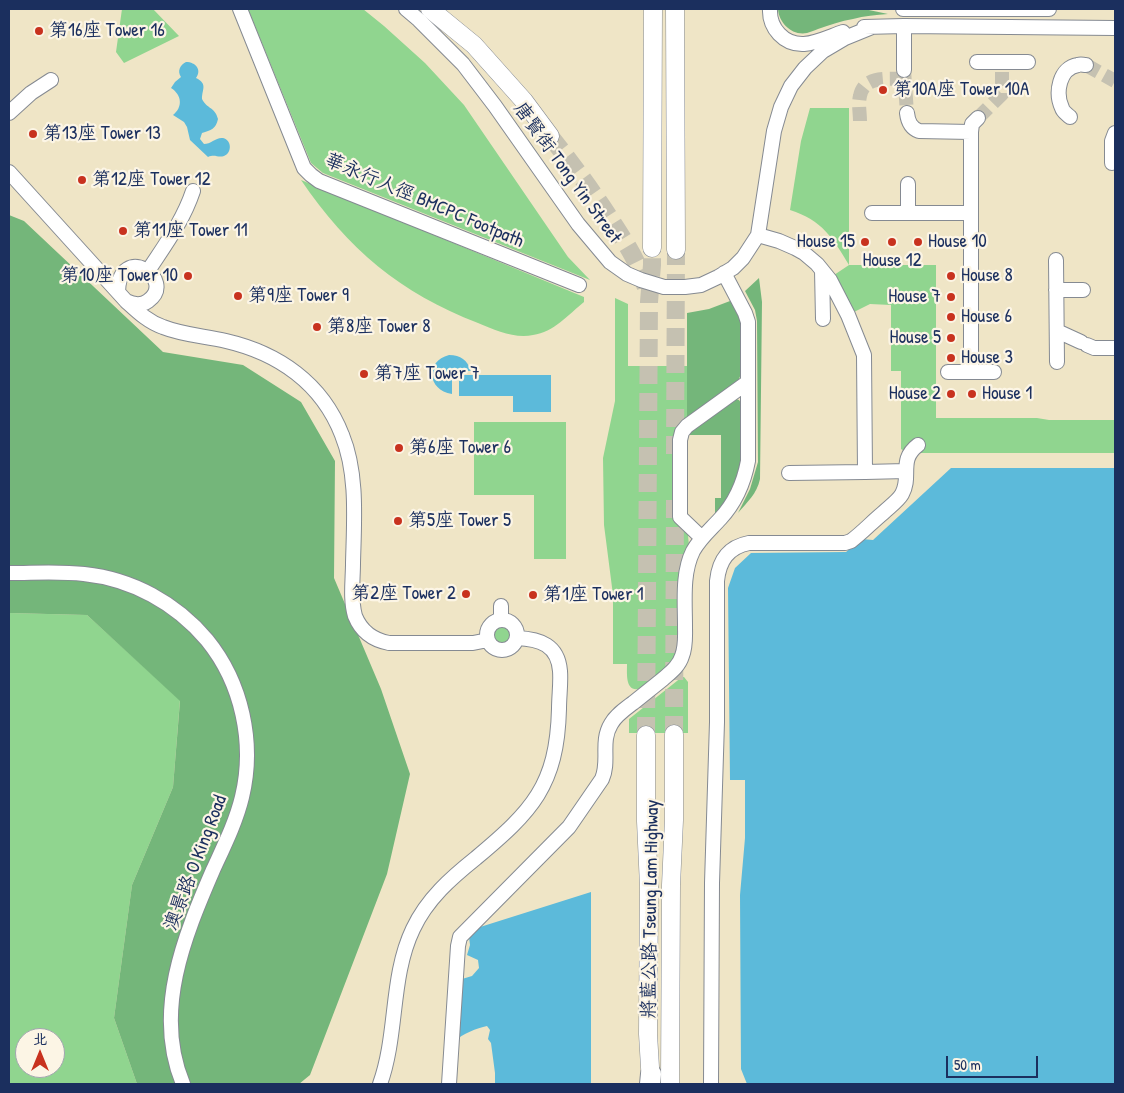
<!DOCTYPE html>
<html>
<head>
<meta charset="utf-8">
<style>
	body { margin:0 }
	#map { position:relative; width:1124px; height:1093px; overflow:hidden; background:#efe5c6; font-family:"Patrick Hand","LXGW WenKai TC",sans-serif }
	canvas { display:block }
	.frame { position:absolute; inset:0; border:10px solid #1b2f5e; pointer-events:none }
	.north { position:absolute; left:15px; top:1028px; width:50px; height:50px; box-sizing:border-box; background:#fcf5e5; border:1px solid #a2a6af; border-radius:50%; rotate:0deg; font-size:14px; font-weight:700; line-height:20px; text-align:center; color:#1b2f5e }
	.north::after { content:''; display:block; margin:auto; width:18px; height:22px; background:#c8321e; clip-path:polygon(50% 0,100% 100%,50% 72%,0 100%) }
	.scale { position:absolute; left:946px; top:1056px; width:92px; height:22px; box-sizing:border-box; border:2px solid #1b2f5e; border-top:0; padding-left:6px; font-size:15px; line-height:18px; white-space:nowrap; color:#1b2f5e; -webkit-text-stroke:4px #fcf5e5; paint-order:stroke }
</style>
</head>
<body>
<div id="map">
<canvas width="1124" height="1093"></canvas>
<div class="frame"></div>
<div class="north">北</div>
<div class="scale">50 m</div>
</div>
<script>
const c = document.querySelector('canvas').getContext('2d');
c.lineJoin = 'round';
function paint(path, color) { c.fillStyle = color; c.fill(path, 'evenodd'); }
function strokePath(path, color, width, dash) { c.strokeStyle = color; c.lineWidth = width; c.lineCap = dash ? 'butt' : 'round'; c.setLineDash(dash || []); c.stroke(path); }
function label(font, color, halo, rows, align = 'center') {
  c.font = font + ' "Patrick Hand","LXGW WenKai TC",sans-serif'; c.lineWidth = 4.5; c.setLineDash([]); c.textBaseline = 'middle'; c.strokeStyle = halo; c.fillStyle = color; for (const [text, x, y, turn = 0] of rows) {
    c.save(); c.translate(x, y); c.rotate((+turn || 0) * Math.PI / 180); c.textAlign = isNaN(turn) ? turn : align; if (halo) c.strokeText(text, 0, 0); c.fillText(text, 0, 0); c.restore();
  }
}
paint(new Path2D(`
	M122,9H153L179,36L124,63L116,52Z
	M248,9H363L384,26L425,63L464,105L568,257L590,280L323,173L311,163Z
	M810,108H849V265H936V418H1037L1049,420H1115V453H907L901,449V371H891V305L870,304L852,313L834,275L849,265C833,238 822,220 790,210L801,141Z
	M301,180L584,297V302C568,315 554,332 533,335C515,339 495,330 478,323C400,293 348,249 301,180Z
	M615,298L628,304V366H687V418L684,530L688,535L689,546L679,567V640L677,655L668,667L642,688C625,694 627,675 627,664H613V595L604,525L603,458L615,401Z
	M474,422H566V559H534V495H474Z
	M9,613L87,615L180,700L173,787L132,885L114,1018L137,1084H9ZM25,1038H55V1068H25Z
	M491 636a11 11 0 1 1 22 0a11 11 0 1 1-22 0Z
	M682,677H684L688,682V733H629V719Z`), '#90d58f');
paint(new Path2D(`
	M778,9H864L888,14C876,15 864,16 853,19C841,21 830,25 818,29C815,30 811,32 807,33C792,36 779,23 778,9Z
	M9,215L24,221L163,352L243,365L301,402L335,461L334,578L381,689L410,774L387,874L310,1075L299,1084H137L114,1018L132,885L173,787L180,701L87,615L9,613Z
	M759,278L762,302L760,479C757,494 747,502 738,513L750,489L758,462L757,321L755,310L745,291Z
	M730,301L738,311L742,323V372L738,381L734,384L687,418V313L709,309Z
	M736,399L739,400L741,403L742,461L739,472L730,494L715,516V498H721V435H688L692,430L733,400Z`), '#74b67a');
paint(new Path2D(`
	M186,62C196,62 202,70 196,78C208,84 202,89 202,99C207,109 215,107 218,119C216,129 211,130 202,133L200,139L204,144C211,144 216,137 223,138C232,140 232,153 224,156C218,158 215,154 208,157L190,140L187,127L184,122L173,115C183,107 182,95 171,88L175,82L181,77C177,71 180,65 186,62Z
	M449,355C461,355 467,360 471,371L452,370V394C427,390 425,361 449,355Z
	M459,375H551V412H513V396H459Z
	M951,468H1115V1084H747L741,1069L740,895L745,838V780H730L728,588L735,568L751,553L846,552L861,539L873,540Z
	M591,892V1084H495V1073L491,1043L488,1039L490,1030L487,1026C477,1028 462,1034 455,1041L459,1008L462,998V989L460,984L462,979L472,976L479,968L478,960L467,955L470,945L469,937H467L477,928Z`), '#5cbada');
strokePath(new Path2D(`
	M1086,65L1115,81
	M904,70L907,113
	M978,118L1002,94V69
	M860,121C860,113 858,104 860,96C864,75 889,79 905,79`), '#c5c1b1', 14, [14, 7]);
strokePath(new Path2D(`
	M550,136C572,164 594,193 613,223C627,245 641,266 647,292
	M675,454L676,250
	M674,734L675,498
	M646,735L649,302L652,265V248`), '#c5c1b1', 18, [18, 9]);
const minor = new Path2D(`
	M240,9L304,168L311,175L319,181L579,285
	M406,9L419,20L463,64L495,106L578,224L610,262L627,274L641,280L664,287H685L701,285L718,277L733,268L743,258L758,235L774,131L781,107L791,86L805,68L823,51L845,38L872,27
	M770,9C769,28 784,45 804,44C817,43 831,36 843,32
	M903,9H1049
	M904,26V70
	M864,27L904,26L1115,28
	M977,62H1028
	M9,113L31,93L51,80
	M907,113C908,122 911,128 919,131L971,132V372
	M1070,117C1067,114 1063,112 1062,108C1055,93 1059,68 1078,65C1081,64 1083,65 1086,65
	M971,132L972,124L978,118
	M1112,163V141L1115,133
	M9,172L126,301C137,311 148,322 163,327C183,335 205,336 226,341C278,353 322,383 342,435C358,474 354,521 353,563C353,580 350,599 355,616C361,631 373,640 389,643H473L488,640
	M908,184V213
	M872,213H971
	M758,235L779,241L795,248L804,253L817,264L830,280L848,315L864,355L865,472L789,473
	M1056,260L1057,362
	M822,270L823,319
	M148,271C165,245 183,221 193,191
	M1056,290H1083
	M118,292C119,242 178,279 148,301C141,306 134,305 126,301
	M1057,331L1081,342
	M1087,345L1094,348H1115
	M948,372H994
	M865,472L906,471
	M702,538L680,517V440L682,432L687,426L748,382
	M9,573C34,573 59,571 84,574C132,579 176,603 207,640C242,683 255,743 242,797C236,822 224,846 213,870C184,937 153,1012 183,1084
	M501,606V620
	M487 635a15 15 0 1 1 30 0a15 15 0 1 1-30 0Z
	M380,1084C398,1034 390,977 413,929C427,899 451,878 476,858C532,811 557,786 559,709C559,696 561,683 560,671C558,645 540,639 517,638
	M449,1084L458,946L460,937L569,827L602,779C610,761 600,742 611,724C616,715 625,709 633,703C643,695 653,687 663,679C671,672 679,666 682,656C686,646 685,636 685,626C685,601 682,573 693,551C700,538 711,529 720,519C735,503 744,482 748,461V322L745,313L724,273
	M711,1084L712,883L717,722V581C719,561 728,547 749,543H845L851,541C862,533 872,522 883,513C889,507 898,501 902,494C912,476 898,460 918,445`);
const major = new Path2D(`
	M430,9L474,45L524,101L550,136
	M675,9L676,250
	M652,248L653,9
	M646,735V821L649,886L648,1034L651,1084
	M670,1084L671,885L674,820V734`);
const highway = new Path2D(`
	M650,1084L651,1074`);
strokePath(minor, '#858a92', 16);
strokePath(major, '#858a92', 19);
strokePath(highway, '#858a92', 22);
strokePath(minor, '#fff', 14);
strokePath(major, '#fff', 18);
strokePath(highway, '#fff', 20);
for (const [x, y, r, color] of [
	[39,31,5,"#c8321e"],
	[883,90,5,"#c8321e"],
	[33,134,5,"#c8321e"],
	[82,180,5,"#c8321e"],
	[123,231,5,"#c8321e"],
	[865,242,5,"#c8321e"],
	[892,242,5,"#c8321e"],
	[918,242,5,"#c8321e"],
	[188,276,5,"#c8321e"],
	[951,276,5,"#c8321e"],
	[238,296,5,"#c8321e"],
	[951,297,5,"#c8321e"],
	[951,317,5,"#c8321e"],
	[317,327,5,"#c8321e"],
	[951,338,5,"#c8321e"],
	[951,358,5,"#c8321e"],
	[364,374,5,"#c8321e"],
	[951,394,5,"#c8321e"],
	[972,394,5,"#c8321e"],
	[399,448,5,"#c8321e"],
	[398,521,5,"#c8321e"],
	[466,594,5,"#c8321e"],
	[533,595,5,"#c8321e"]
]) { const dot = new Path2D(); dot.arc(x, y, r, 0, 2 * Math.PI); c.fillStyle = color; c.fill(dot); strokePath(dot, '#fcf5e5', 2); }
label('19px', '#1b2f5e', '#fcf5e5', [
	["第16座 Tower 16",49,31],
	["第10A座 Tower 10A",893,90],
	["第13座 Tower 13",43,134],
	["第12座 Tower 12",92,180],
	["第11座 Tower 11",133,231],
	["House 15",855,242,"right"],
	["House 10",928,242],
	["House 12",892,261,"center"],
	["第10座 Tower 10",178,276,"right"],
	["House 8",961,276],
	["第9座 Tower 9",248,296],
	["House 7",941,297,"right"],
	["House 6",961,317],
	["第8座 Tower 8",327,327],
	["House 5",941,338,"right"],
	["House 3",961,358],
	["第7座 Tower 7",374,374],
	["House 2",941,394,"right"],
	["House 1",982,394],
	["第6座 Tower 6",409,448],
	["第5座 Tower 5",408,521],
	["第2座 Tower 2",456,594,"right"],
	["第1座 Tower 1",543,595]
], 'left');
label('19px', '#1b2f5e', '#fcf5e5', [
	["唐賢街 Tong Yin Street",567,173,54],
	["華永行人徑 BMCPC Footpath",424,201,23],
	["澳景路 O King Road",196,863,-69],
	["將藍公路 Tseung Lam Highway",651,909,-89]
]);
</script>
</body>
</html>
